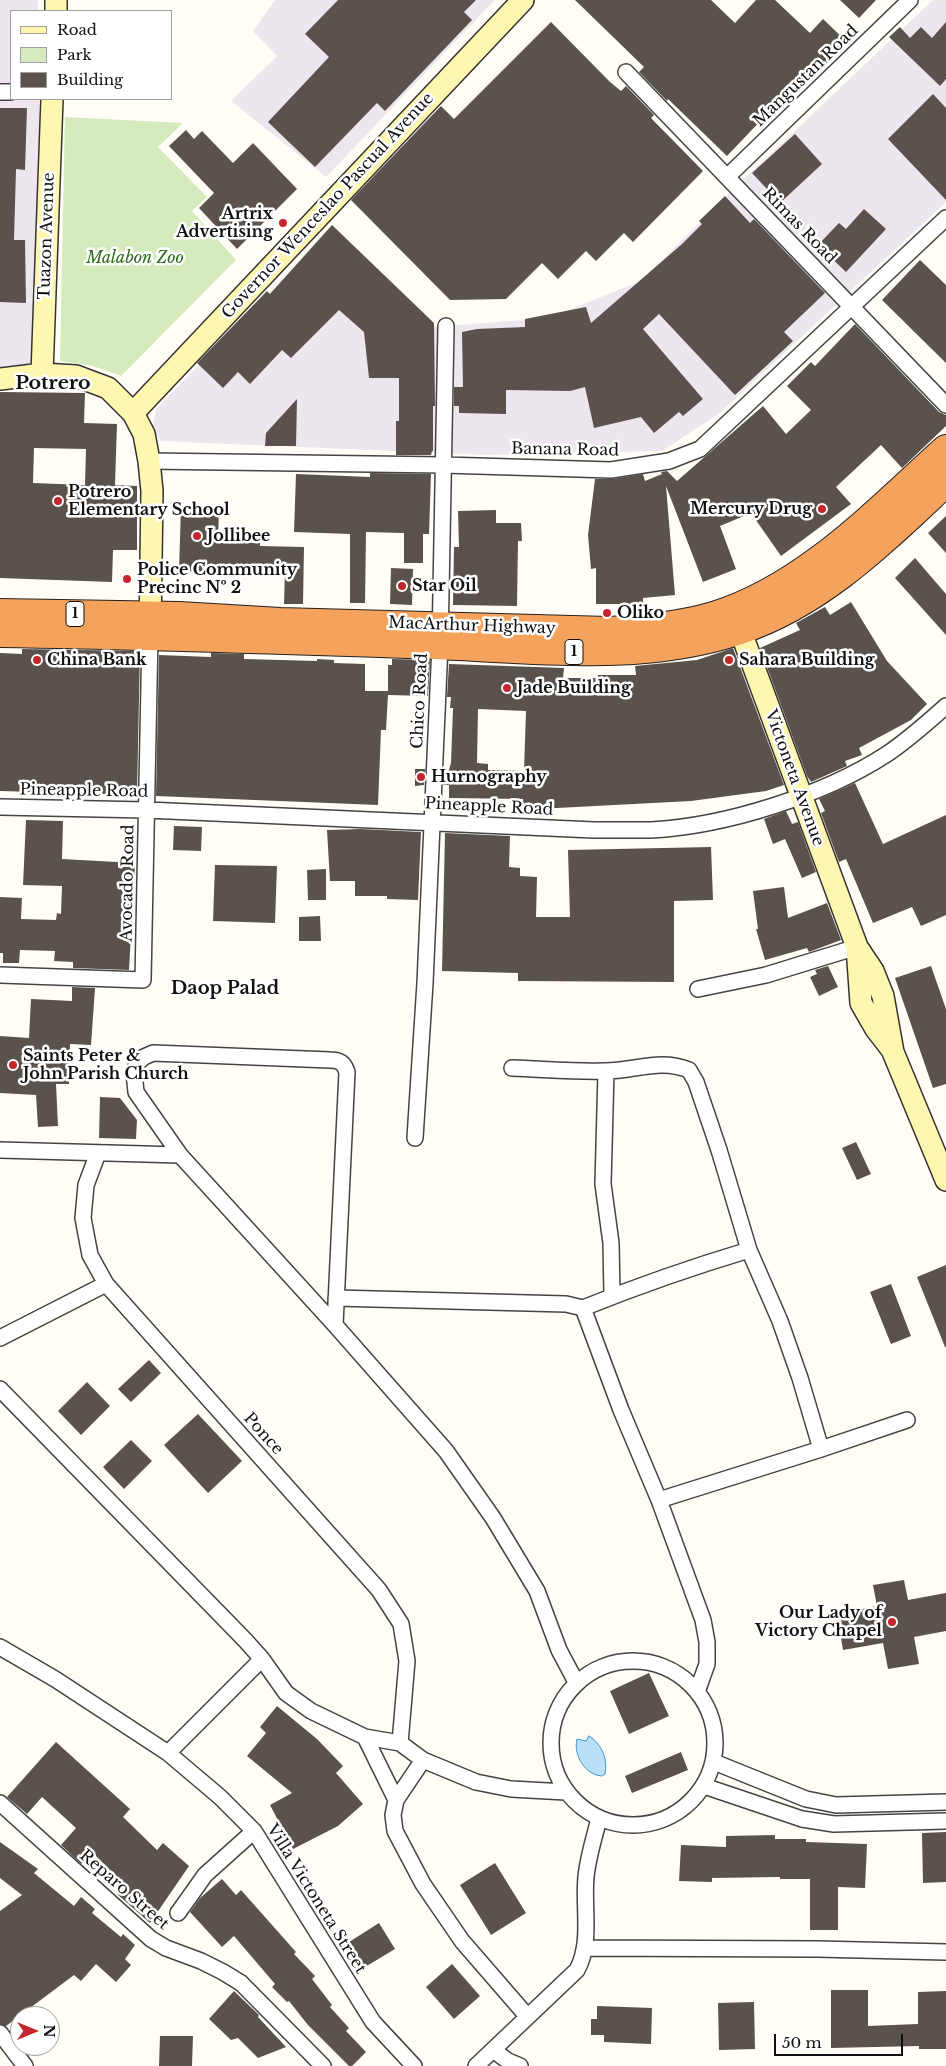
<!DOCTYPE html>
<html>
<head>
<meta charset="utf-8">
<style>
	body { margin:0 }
	#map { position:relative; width:946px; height:2066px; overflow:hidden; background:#fffdf5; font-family:"Libre Baskerville",serif }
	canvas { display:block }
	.legend { position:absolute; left:10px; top:10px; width:162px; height:90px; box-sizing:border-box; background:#fff; border:1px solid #a0a0a0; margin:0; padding:6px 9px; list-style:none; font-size:15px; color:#111 }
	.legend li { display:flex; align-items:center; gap:10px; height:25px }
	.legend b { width:25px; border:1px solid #a0a0a0 }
	.north { position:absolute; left:10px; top:2006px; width:50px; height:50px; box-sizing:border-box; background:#fff; border:1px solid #a0a0a0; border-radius:50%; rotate:90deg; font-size:14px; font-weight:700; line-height:20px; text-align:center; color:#111 }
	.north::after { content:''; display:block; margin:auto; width:18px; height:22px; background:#c4262e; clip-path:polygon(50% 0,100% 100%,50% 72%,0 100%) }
	.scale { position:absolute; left:774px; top:2034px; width:129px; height:22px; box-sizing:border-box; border:2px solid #111; border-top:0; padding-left:6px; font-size:15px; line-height:18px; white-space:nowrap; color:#111; -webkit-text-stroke:4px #fff; paint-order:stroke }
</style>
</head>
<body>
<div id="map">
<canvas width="946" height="2066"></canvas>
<ul class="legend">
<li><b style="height:6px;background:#fff6b0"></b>Road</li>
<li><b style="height:14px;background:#d5ebbd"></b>Park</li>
<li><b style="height:14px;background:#5a524d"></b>Building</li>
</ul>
<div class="north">N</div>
<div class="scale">50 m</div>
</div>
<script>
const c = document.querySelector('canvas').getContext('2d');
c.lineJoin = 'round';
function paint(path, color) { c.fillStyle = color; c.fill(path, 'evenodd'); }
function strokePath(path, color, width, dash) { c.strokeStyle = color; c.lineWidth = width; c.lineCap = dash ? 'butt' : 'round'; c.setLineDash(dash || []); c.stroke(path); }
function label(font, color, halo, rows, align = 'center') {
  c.font = font + ' "Libre Baskerville",serif'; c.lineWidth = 5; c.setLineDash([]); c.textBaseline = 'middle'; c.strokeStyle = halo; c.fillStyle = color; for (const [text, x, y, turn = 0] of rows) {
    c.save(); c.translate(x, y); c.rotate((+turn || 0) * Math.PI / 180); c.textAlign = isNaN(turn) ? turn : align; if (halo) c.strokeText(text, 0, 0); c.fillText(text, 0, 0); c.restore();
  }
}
paint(new Path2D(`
	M0,0H38V11H11V99H39L42,370L0,379Z
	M171,0H495L326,177L231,101L277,56L253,31L275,0Z
	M933,0H946V202L720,413L662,451L487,455L161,441L152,429L156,409L331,229L434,327L549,318L641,281L728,194Z`), '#eee6ef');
paint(new Path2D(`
	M65,117L183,123L158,147L207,197L192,211L236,260L121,376L93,366L60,361Z`), '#d5ebbd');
const water = new Path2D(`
	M589,1736C602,1744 608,1759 605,1774L602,1776C585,1775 573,1755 577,1739L586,1741Z`);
paint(water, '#b9e0f7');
strokePath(water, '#3f96cf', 1);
paint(new Path2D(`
	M338,0H476L464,12L472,20L385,111L377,103L315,167L268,122L329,57L305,34Z
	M575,0H711L735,23L756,0H775L810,33L823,19L847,42L813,78L807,72L727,156L668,99L667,101L639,72L644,67Z
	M840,0H876L859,18Z
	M551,22L610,82L621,91L626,86L654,115L651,118L703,171L633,242L624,233L596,261L586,251L558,279L542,263L506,299L450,300L351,200L441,106L454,119Z
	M946,22V79L940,86L889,37L900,27L910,38L921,27L932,38Z
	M933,94L946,108V200L888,139Z
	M0,108H27L25,170L16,169L14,240H25L26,303L0,302Z
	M186,130L194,139L202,131L233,163L253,143L297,189L237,249L199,208L214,193L169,146Z
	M795,134L822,164L780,203L752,173Z
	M725,196L750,223L754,219L825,293L784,332L793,341L735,395L659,314L643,329L703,399L683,416L679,412L654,433L641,417L594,428L585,387L570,391L506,390V414L459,413V406H454V387H463L462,332L477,329L525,327V319L586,307L591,323L682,244L702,224L699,221Z
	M864,209L886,229L846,272L818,245L839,223L846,229Z
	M332,225L434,323L435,406H433V451H432L431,455H396V421H399V378H369L364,332L339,310L291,358L282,350L250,384L238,372L223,388L197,363L267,291L270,294Z
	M920,260L946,285V363L882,300Z
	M855,324L939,412L946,415V426L902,468L881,445L836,487L851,504L781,556L751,513L720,526L736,569L703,582L666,486L675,595L643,598V604H596V568L591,569L588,535L595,479H612L643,474L645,481L662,474L661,472L667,471L677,481L763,406L786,434L811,410L787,386L811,362L815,366Z
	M0,392L85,393L84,423L117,424L115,485L137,486V550H113L112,582L0,578ZM34,448L86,449L85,485L33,483Z
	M297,399L296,446H265L266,433Z
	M370,473L431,474L429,534H423V563H404V533L366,532L365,603H350V534L294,532L296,474L370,477Z
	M181,506L219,507L218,542L260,543V546L304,547L303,604H284L285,570L217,569L216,572L179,571Z
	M496,510V523H521L522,541H518L517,606L453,605L454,547H459L458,511Z
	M946,516V553L928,533Z
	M915,558L946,594V635L895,578Z
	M391,568L413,569L412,605L390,604Z
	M851,602L887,661L927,704L911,720L859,748L862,755L845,761L847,766L811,782L807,776L760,648L800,630L796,623L825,607L830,615Z
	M733,648L784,785L766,791L691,801L557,808L523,807V799L449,798V785H443L444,770H449L451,763L453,708H450L451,697H447L449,664L564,668L563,678H598V675H636L635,666L697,660ZM478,709L526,711L524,771L488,770V764L477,763Z
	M22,649L140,651L137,795L0,791V653L22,654Z
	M211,653L244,654V659L317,661V659L334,660V663L365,664V691H388V665H392V659L430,660L428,696L388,695L386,730H381L378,805L156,796L159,655L211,657Z
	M415,769H425L424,785L415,786Z
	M855,783L883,844L946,815V915L921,926L912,907L873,923L846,859L839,862L821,813L825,811L819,799Z
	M786,811L792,824L798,822L816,872L802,878L785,839L773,844L764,819Z
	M26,820L63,821L62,859L135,863L129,970L73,968V962L54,961L55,951L20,950L19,963H3V953H0V897L22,898L21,919L56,920L57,913L61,914L62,886L23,885Z
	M174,826L202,827L201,851L173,850Z
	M361,829L421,832L418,900L387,899V896H355V881H330L327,830Z
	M445,833L510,836L509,867L520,868V876L537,877L536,917H570L568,850L711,847L713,900L674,901V982L518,981V973L442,971Z
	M215,865L277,866L275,923L213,921Z
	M326,869V900H308L307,870Z
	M784,887L788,918L827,903L841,940L809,952L807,948L765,960L756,929H758L753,891Z
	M320,916L321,941H299V917Z
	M828,966L838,987L819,996L810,977L817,974L815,970Z
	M931,966L946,1009V1084L933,1088L895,978Z
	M72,987L95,988L91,1045L70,1044L69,1084H56L58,1126L38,1127L36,1095L0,1093V1036L29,1038L31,999L72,1001Z
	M100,1097L120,1098L137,1120L136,1139L99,1138Z
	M856,1142L871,1174L857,1180L842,1148Z
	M946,1265V1347H945L917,1277Z
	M891,1284L911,1336L891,1344L870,1292Z
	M149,1360L161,1373L131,1402L118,1389Z
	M87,1382L110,1406L81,1435L58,1411Z
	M198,1414L242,1461L208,1493L164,1445Z
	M131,1440L152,1461L124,1489L103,1467Z
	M904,1580L908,1600L946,1593V1631L914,1637L919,1664L888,1669L883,1643L843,1650L837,1614L877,1606L873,1585Z
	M649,1673L669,1716L629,1734L610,1691Z
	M277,1706L317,1739L343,1766L336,1773L363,1804L338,1826L293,1849L270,1805L292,1793L247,1756L266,1733L260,1727Z
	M56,1742L130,1809L123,1817L157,1850L163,1843L189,1866L150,1923L117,1894L125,1885L92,1852L81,1864L61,1845L76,1828L42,1797L27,1814L7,1797Z
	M681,1752L688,1770L632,1793L625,1776Z
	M946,1832V1882L923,1883L922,1833Z
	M775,1835V1839H806V1842L867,1844L865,1888L838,1887V1930H810V1879H780V1877L712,1878V1882L679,1881L681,1845L726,1847V1836Z
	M0,1842L38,1869L34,1873L74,1906L81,1897L95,1909L92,1913L121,1937L123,1934L135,1945L125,1959L131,1965L116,1982L96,1964L81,1981L74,1975L6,2026L0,2024V1911L22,1895L0,1878Z
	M495,1863L526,1913L491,1935L460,1885Z
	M222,1879L236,1895L241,1890L296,1952L294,1954L315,1976L312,1979L332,2005L330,2007L349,2028L346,2031L366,2052L352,2066H349L308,2025L289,2001L287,2002L272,1987L275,1984L234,1936L222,1947L190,1912L200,1898Z
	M379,1923L395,1949L365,1967L349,1942Z
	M452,1964L480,1996L454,2019L426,1987Z
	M831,1990H868V2026L918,2024V1992L946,1991V2049H919V2046L831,2048Z
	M234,1991L259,2015L258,2017L286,2047L258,2058L238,2038L231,2040L209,2019Z
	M754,2002L755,2049L719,2050L718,2003Z
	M597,2006L652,2008L651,2044L604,2042V2035H591V2019H597Z
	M160,2036H193L192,2066H159Z`), '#5a524d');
const street = new Path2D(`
	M626,72L946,405
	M0,92H11
	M727,177L910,0
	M149,461L444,465L611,470L669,461L700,449L946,218
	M0,807L147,810L594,830C613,830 632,830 651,830C726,826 824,795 887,754C908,740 927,723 946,706
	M0,975L143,980L150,636
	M698,989L766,975L857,947
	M512,1068C543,1069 574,1072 605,1071C635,1071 660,1058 689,1070L696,1082L719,1150L749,1250L780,1321L800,1378L821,1449
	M606,1072L603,1184L611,1243L612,1295
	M415,1138L425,983L440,645L446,326
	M0,1150L180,1155
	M98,1153L86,1185L83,1218L90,1255L106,1284L379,1590L401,1624L407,1661L400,1743
	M336,1298L566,1304L583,1308
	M335,1325L347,1072C344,1063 340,1060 330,1060L153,1053L144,1057L137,1063L134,1073L136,1092L180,1155L335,1325L446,1451L493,1518L537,1591L559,1650L576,1682
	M0,1338L106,1284
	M0,1389L245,1640L262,1659L286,1693L311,1711L365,1737L400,1743L423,1760L476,1782L511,1789L566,1792
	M659,1500L821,1449L907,1420
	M0,1647L55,1679L168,1753L220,1797L254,1831L373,2022L414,2066
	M551 1743a82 82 0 1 1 164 0a82 82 0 1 1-164 0Z
	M697,1692L707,1664V1642L703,1620L659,1500L621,1410L583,1308C638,1286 692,1267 749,1250
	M365,1737L396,1800
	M168,1753L262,1659
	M423,1760L396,1800L393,1815L395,1831L423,1884L462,1941L527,2016
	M714,1762L806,1799L836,1805L946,1802
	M704,1786L802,1819L834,1824L946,1821
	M0,1803L151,1939L166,1948L201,1961L223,1972L241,1983L323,2066
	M178,1913L205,1875L254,1831
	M585,1948L817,1949L946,1952
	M0,2033L25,2066
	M493,2050L508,2061L520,2066
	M476,2066L577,1970C592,1943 583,1907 586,1877C588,1857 594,1838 599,1819`);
const secondary = new Path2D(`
	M56,11V0
	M42,374L52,99
	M0,379L42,374L76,376L108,388L133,413L144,434L149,461L152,491L150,631
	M133,413L523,0
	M735,616L857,947L873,971L883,996L893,1052L946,1180
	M857,947L861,1003L876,1029L893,1051`);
const highway = new Path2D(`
	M0,613L179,616L280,622L609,631C644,629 680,626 714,616C806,587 876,512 946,449
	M0,633C145,635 291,640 436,645C537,649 642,663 740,630C822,603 885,539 946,482`);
strokePath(street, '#444', 18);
strokePath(secondary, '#333', 24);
strokePath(highway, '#222', 30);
strokePath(street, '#fff', 15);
strokePath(secondary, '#fff6b0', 21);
strokePath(highway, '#f5a25d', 28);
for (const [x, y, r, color] of [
	[283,223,5,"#c4262e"],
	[58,501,5,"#c4262e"],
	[822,509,5,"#c4262e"],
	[197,536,5,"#c4262e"],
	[127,579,5,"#c4262e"],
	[402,586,5,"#c4262e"],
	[607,613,5,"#c4262e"],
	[37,660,5,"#c4262e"],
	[729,660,5,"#c4262e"],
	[507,688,5,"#c4262e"],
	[421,777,5,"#c4262e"],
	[13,1065,5,"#c4262e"],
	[892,1622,5,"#c4262e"]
]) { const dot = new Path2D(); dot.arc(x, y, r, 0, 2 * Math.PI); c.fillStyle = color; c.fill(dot); strokePath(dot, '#fff', 2); }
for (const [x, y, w] of [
	[75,614,18],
	[574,652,18]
]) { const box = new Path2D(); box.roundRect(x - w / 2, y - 12.5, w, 25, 4); c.fillStyle = '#fff'; c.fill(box); strokePath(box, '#111', 1); }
label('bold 15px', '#111', null, [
	["1",75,614],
	["1",574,652]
]);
label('16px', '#111', '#fff', [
	["Mangustan Road",806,76,-44],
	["Governor Wenceslao Pascual Avenue",328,206,-47],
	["Rimas Road",799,226,46],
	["Tuazon Avenue",47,236,-88],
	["Banana Road",565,450,1],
	["MacArthur Highway",472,626,2],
	["Chico Road",420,701,-87],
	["Victoneta Avenue",794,778,70],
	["Pineapple Road",84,791,1],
	["Pineapple Road",489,807,3],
	["Avocado Road",128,883,-89],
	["Ponce",263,1434,48],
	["Reparo Street",124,1890,41],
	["Villa Victoneta Street",316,1899,58]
]);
label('bold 16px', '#111', '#fff', [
	["Artrix",273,214,"right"],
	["Advertising",273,232,"right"],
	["Potrero",68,492],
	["Elementary School",68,510],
	["Mercury Drug",812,509,"right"],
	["Jollibee",207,536],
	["Police Community",137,570],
	["Precinc № 2",137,588],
	["Star Oil",412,586],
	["Oliko",617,613],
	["China Bank",47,660],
	["Sahara Building",739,660],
	["Jade Building",517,688],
	["Hurnography",431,777],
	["Saints Peter &",23,1056],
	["John Parish Church",23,1074],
	["Our Lady of",882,1613,"right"],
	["Victory Chapel",882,1631,"right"]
], 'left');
label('italic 16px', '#2f6b1f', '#fff', [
	["Malabon Zoo",135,258]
]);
label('bold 18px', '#111', '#fff', [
	["Daop Palad",225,989]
]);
label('bold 19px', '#111', '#fff', [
	["Potrero",53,384]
]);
</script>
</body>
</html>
